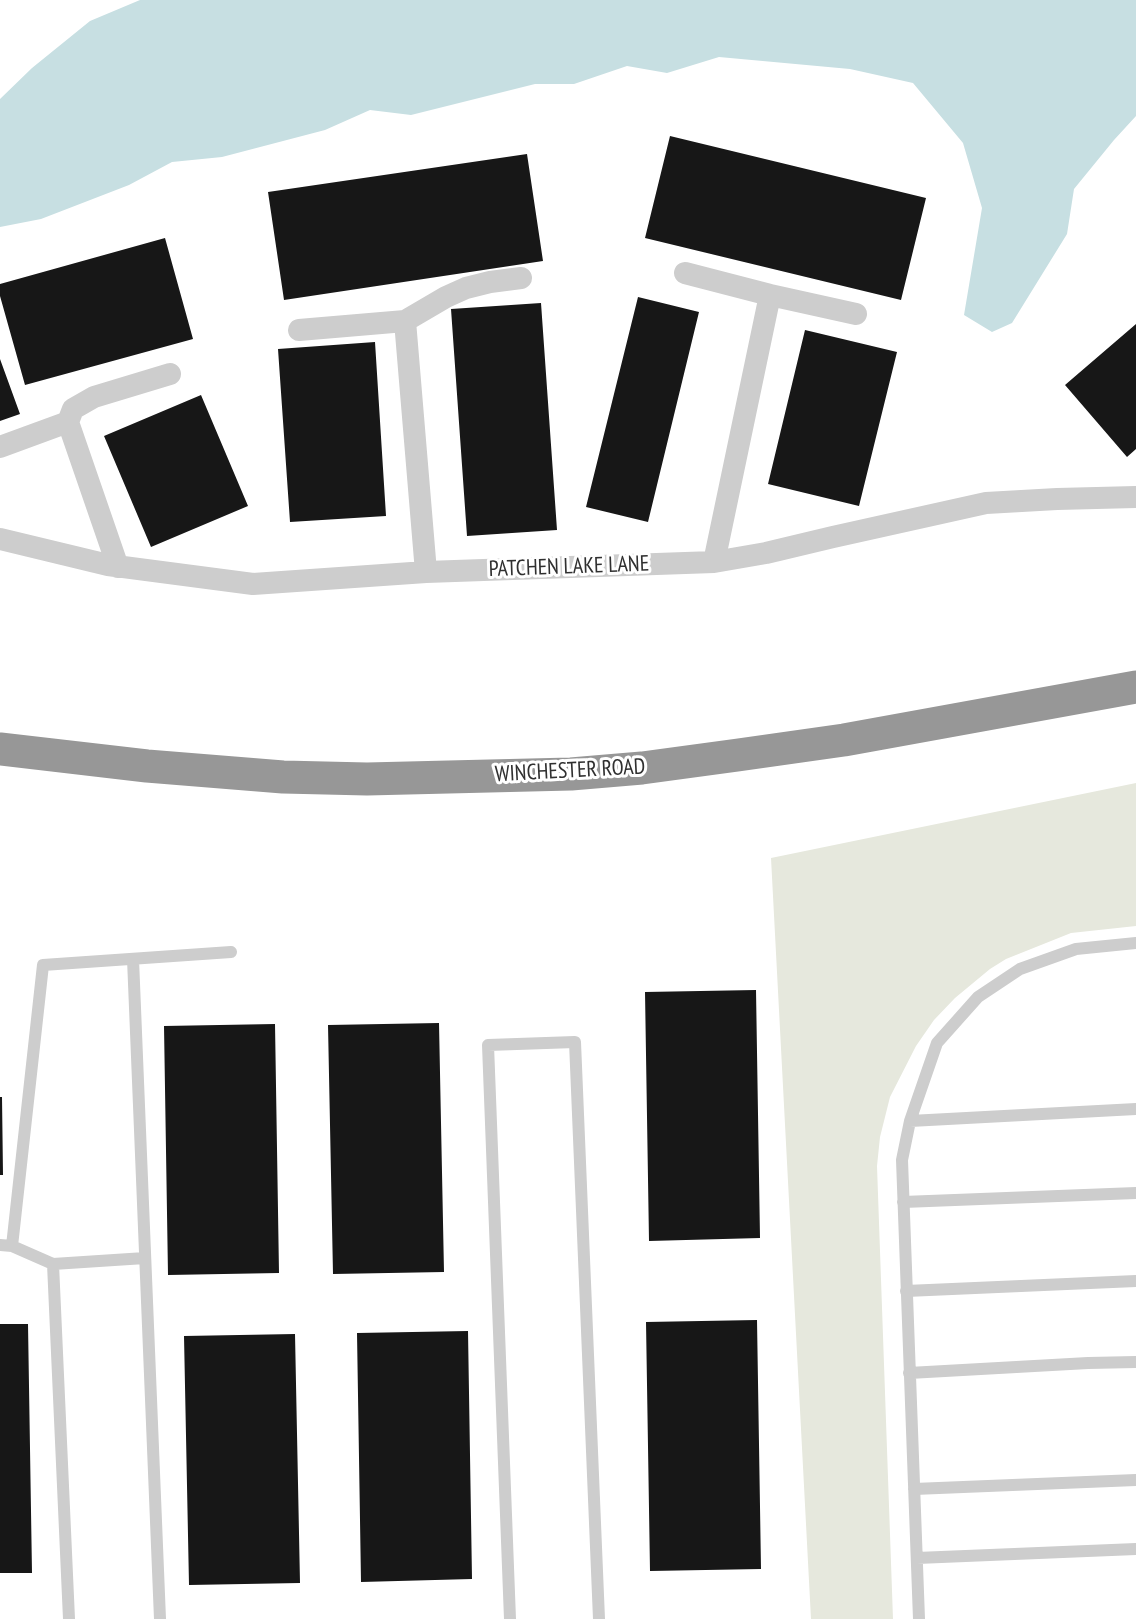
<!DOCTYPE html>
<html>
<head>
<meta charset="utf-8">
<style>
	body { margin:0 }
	canvas { display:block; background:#fff }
</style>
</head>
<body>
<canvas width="1136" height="1619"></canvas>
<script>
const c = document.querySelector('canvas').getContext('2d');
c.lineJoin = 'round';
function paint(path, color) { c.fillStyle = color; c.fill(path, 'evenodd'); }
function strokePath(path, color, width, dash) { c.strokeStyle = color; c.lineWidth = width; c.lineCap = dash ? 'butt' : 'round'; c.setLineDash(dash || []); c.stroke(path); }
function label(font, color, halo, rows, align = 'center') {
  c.font = font + ' "PT Sans Narrow",sans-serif'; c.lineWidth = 6; c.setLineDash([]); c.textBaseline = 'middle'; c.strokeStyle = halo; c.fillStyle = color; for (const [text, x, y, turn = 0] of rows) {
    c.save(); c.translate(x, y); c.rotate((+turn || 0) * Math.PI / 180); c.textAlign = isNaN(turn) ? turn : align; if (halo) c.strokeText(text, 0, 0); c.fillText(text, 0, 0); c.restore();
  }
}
paint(new Path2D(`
	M1136,783V926L1071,933L1006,959L990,969L955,998L934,1020L916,1046L890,1097L880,1137L877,1166L893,1619H811L771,858Z`), '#e6e8dd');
paint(new Path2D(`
	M140,0H1136V116L1114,140L1074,189L1067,234L1012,323L992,332L964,315L982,208L963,143L913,83L850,69L719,57L667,73L627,66L574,84H535L411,115L370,110L325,130L222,157L172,162L129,185L41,219L0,227V99L32,68L90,21Z`), '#c7dfe2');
paint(new Path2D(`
	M670,136L926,198L901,300L645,238Z
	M527,154L543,261L284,300L268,192Z
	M165,238L193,339L25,385L0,296V284Z
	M638,297L699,312L648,522L586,507Z
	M541,303L557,530L467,536L451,309Z
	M1136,324V449L1127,457L1065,385Z
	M805,330L897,352L859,506L768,484Z
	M375,342L386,516L290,522L278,349Z
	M0,359L20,414L0,421Z
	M201,395L248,506L151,547L104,436Z
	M756,990L760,1238L649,1241L645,992Z
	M439,1023L444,1272L333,1274L328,1025Z
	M275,1024L279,1273L168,1275L164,1026Z
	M0,1097H2L3,1175H0Z
	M757,1320L761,1569L650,1571L646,1322Z
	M0,1324H28L32,1573H0Z
	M468,1331L472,1579L361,1582L357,1333Z
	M295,1334L300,1583L189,1585L184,1336Z`), '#171717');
strokePath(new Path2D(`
	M133,959L160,1619
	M910,1121L1136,1109
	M903,1202L1136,1193
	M0,1245L12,1246L43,965L231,952
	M12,1246L53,1264L69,1619
	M53,1264L145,1258
	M906,1291L1136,1281
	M909,1373L1088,1363L1136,1362
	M914,1489L1136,1480
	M917,1558L1136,1549
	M510,1619L488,1045L575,1042L599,1619
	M919,1619L902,1160L910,1121L937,1043L978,997L1020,969L1076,949L1136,943`), '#cdcdcd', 12);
strokePath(new Path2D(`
	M685,273L770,295L856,314
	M405,321L426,572
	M299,330L405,321L446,297L466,288L490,282L521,278
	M68,422L73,409L94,397L170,374
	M0,447L68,422L118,567
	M0,539L108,565L253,584L426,572L714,562L766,553L833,537L986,503L1057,499L1136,497
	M714,562L770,295`), '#cdcdcd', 22);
strokePath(new Path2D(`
	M0,749L147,766L283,777L367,779L571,774L642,768L738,755L844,740L1136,687`), '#979797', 33);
label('22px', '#303030', '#fff', [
	["PATCHEN LAKE LANE",569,567,-2],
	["WINCHESTER ROAD",570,771,-3]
]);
</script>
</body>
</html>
